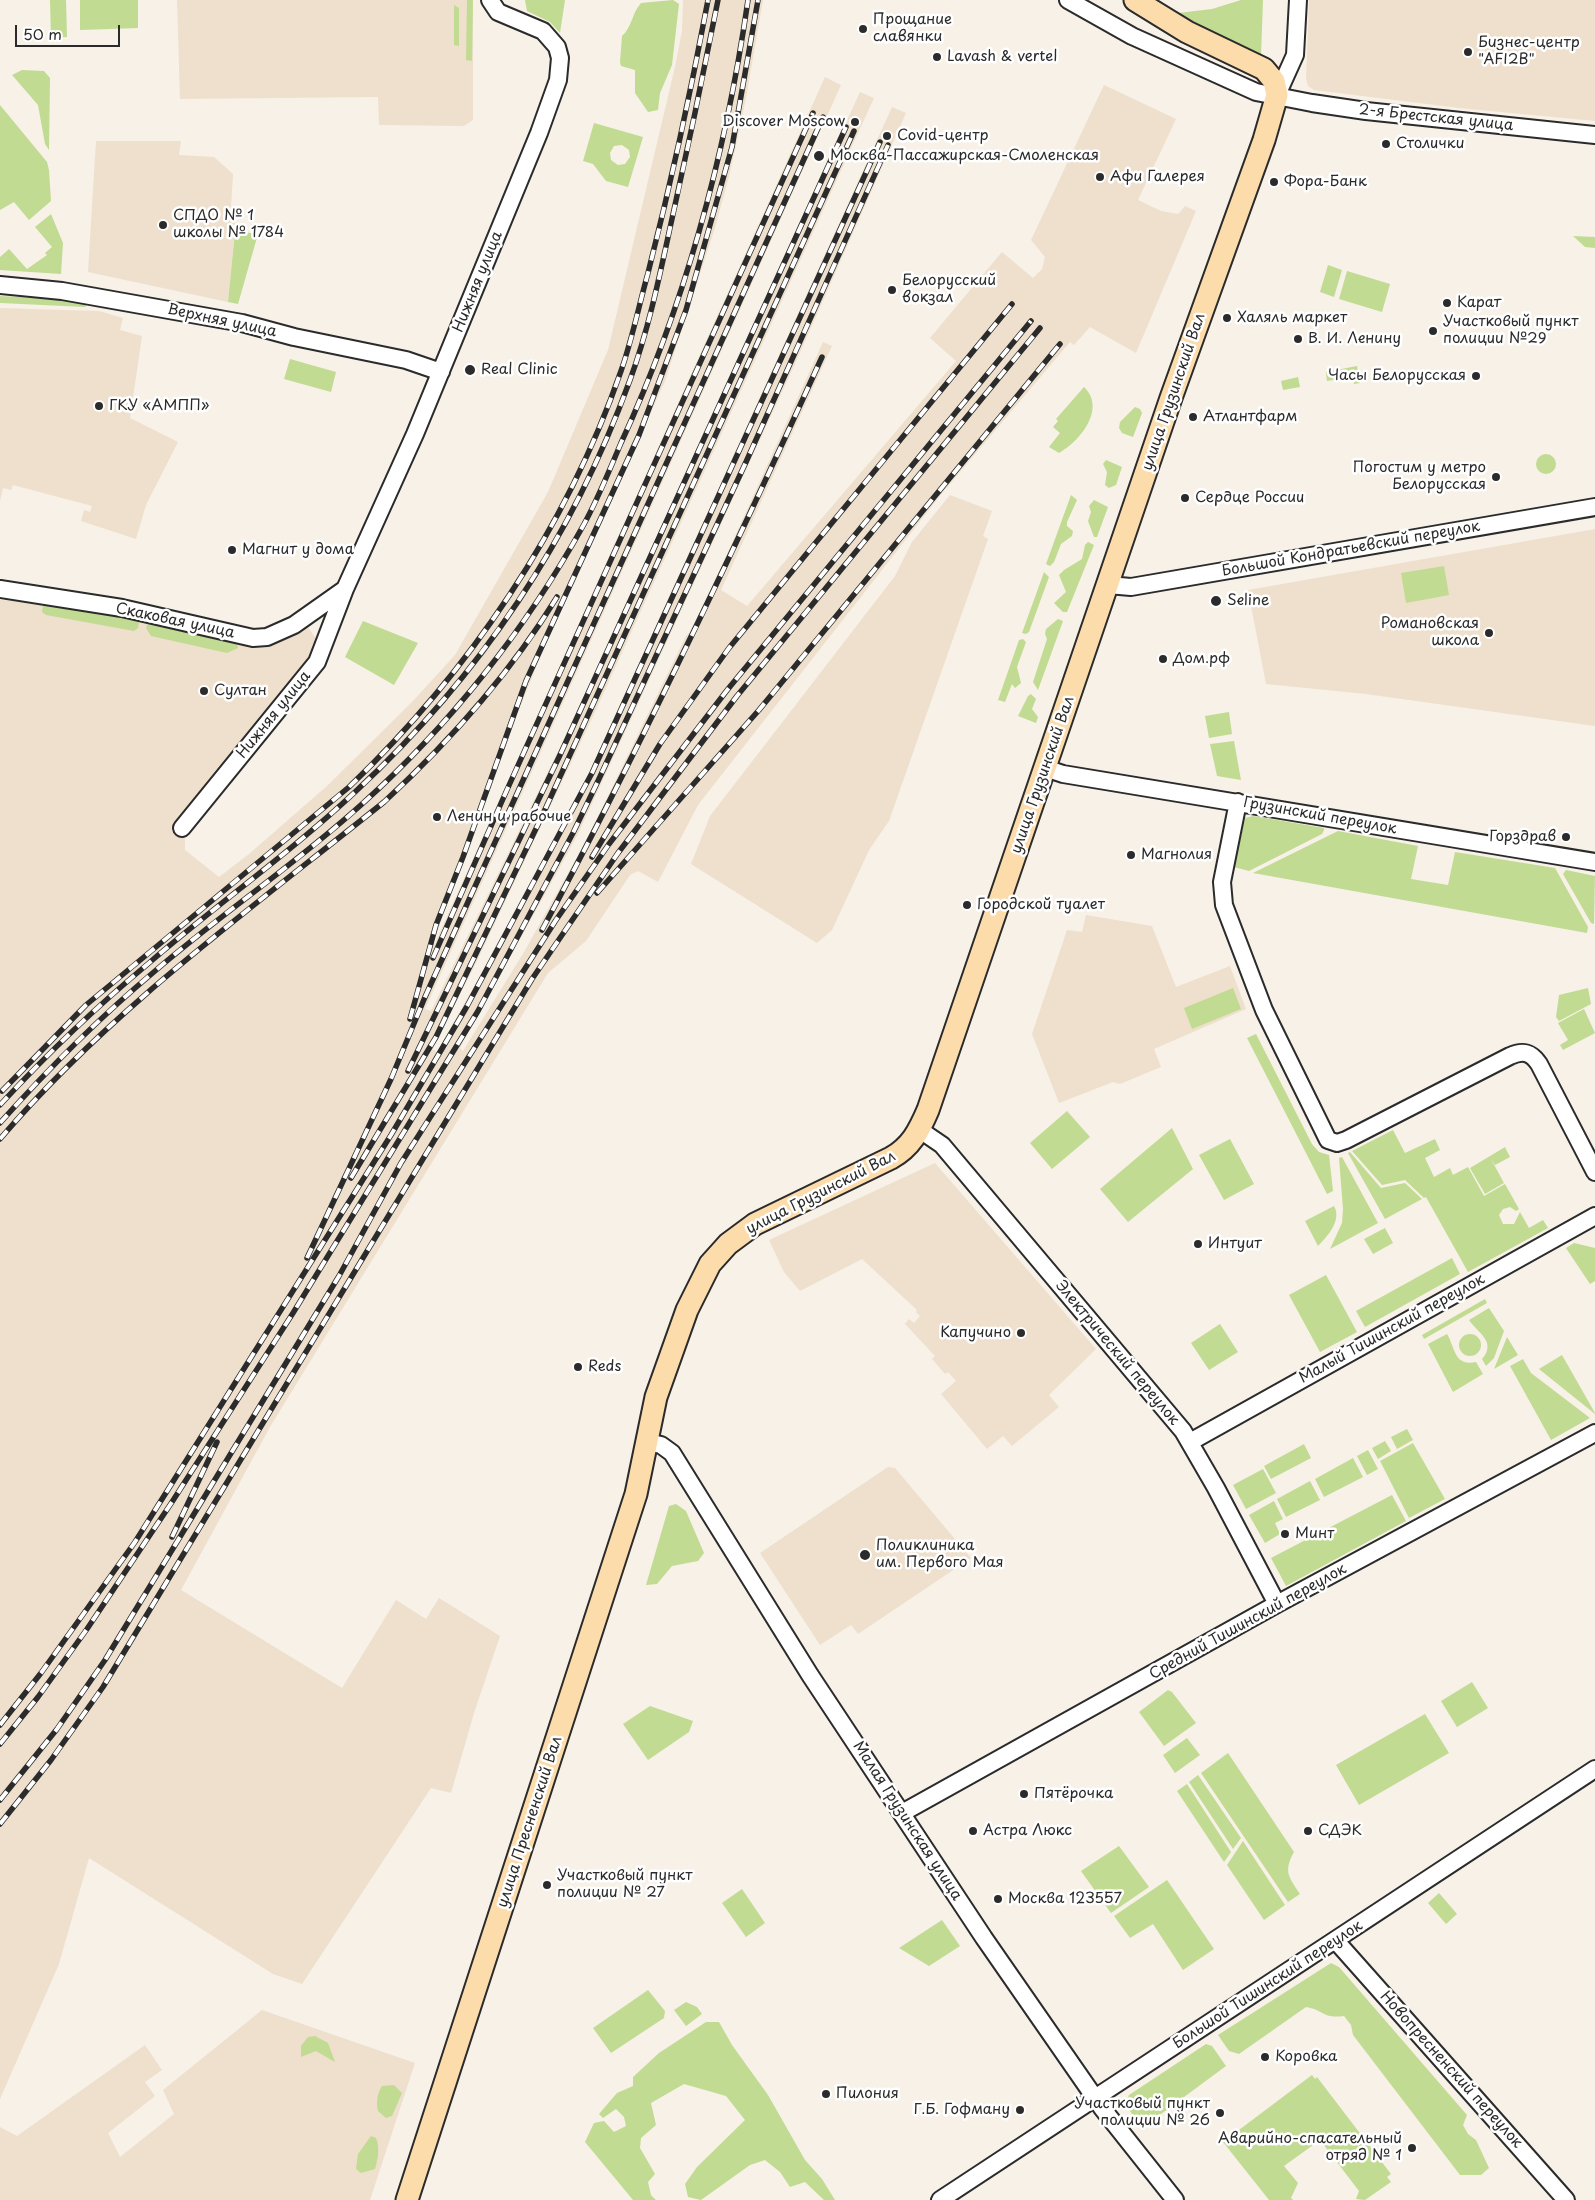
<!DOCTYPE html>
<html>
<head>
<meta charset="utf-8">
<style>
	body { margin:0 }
	#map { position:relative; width:1595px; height:2200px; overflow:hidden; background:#f7f1e8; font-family:"Playpen Sans",sans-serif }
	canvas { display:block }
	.scale { position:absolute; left:15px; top:25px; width:105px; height:22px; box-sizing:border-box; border:2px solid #2b2b2b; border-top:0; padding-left:6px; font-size:15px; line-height:18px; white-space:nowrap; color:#2b2b2b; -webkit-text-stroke:4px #fff; paint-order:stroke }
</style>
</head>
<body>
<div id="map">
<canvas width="1595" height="2200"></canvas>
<div class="scale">50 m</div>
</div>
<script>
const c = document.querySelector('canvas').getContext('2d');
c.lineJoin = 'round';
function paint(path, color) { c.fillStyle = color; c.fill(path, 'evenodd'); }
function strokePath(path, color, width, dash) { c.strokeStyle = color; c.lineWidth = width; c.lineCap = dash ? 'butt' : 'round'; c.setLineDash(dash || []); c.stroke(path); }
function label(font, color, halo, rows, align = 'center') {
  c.font = font + ' "Playpen Sans",sans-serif'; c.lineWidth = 5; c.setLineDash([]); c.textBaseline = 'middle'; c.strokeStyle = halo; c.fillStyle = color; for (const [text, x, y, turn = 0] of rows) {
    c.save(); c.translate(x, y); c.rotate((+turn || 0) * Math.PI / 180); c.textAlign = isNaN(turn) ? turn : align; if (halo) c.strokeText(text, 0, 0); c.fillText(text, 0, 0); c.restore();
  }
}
paint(new Path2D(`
	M177,0H473V120L464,126L379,125L378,97L180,99Z
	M683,0H763L746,98L729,177L714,231L665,381L546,643L518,712L433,943H435L825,77L841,85L425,1009L431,1011L564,739L860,92L874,98L595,712L475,965L432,1049L437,1052L503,935L589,773L892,107L906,113L794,366L577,836L463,1042L460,1048L463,1051L524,952L586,841L686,636L693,629L823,342L832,346L721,590L747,606L956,361L930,338L1002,252L1033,278L1042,269L1045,257L1031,240L1104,85L1176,119L1138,200L1161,211L1178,214L1185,206L1196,211L1136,353L1090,327L1074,345L1070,342L943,492L698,805L658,882L638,871L630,875L586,941L548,973L270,1427L181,1590L342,1688L396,1600L426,1619L439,1598L500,1636L474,1713L451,1793L431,1788L302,1984L273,1974L89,1858L59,1964L0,2099V600L50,603L153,622L251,645L269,644L284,640L308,627L328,657L185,831V850L219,877L249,854L327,786L412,702L455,655L548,492L608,350L675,67L682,31Z
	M1309,0H1595V121L1459,108L1314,90L1308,86L1306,79Z
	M96,141H181L179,155L214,157L233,174L231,207L237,208L228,302L88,272Z
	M0,308L99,311L123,318L120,330L142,336L130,418L178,442L146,505L136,539L81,521L84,510L90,512L92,506L13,485L11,490L3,488L0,501Z
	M950,495L992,511L983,536L988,539L889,821L869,850L832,930L817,943L691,864L710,816L895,576L912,542Z
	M1595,529V726L1366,694L1266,684L1248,590Z
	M1086,915L1152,926L1176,987L1230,966L1246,1009L1154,1049L1161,1067L1120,1084L1113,1082L1059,1103L1032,1034L1067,930L1082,932Z
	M935,1163L1096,1349L1049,1395L1059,1407L1012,1446L1003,1436L987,1449L941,1394L956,1381L948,1372L945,1374L932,1359L935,1356L905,1324L909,1319L914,1323L920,1316L916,1312L917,1310L862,1259L800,1291L784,1272L769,1240Z
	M888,1467L895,1468L971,1558L858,1634L851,1625L820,1645L760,1553Z
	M262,2010L415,2063L370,2200H0V2127L17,2136L145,2045L162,2070L145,2082L155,2096L108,2133L120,2157L174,2114L163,2090Z`), '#eee0cc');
paint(new Path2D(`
	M50,0H66L67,37L51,38Z
	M80,0H138V28L80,30Z
	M467,0H473L472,61L466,60Z
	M525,0H565L560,33L550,22L527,11Z
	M673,0L679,4L672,65L660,93L658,110L648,112L635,93V70L621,66L620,62L622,36C632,27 632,13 641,3Z
	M1241,0H1263L1261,56L1199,26L1178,13L1212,9Z
	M454,5L459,8V46L454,45Z
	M22,70L44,71L50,78L49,150L45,144L38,105L12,75Z
	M0,105L47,162L49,170L51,201L29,220L14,202L0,210Z
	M594,123L643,137L628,187L606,181L593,164L583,161ZM622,145L629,150L630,157L625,164L618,165L611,160L610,153L614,146Z
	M51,214L63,243L61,274L0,270V257L9,249L27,269L47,255L45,253L52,247L35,227Z
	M235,231L258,234L238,304L228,302Z
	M1573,236L1595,237V248L1585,247Z
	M1328,265L1342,270L1334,297L1320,292Z
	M1347,271L1390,284L1382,312L1339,299Z
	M0,296L85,300L88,303L85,307L0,303Z
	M290,359L336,372L331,392L284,379Z
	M1357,366L1360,383L1354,384L1352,377L1327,381L1326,372Z
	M1298,377L1300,387L1283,390L1281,381Z
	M1084,387C1107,409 1079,442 1059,453L1049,447L1060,433L1053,427L1058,421L1056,419Z
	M1135,407L1140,409L1142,413L1133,437L1122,433L1119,428L1120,422Z
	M1536 464a10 10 0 1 1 20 0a10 10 0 1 1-20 0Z
	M1106,460L1122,467L1116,485L1109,488L1105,485L1107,472L1103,464Z
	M1071,495L1077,500L1067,522V526L1073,531L1072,536L1061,544L1054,562L1050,566L1046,564Z
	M1094,500L1108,507L1097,537H1094L1088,521L1091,512L1089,506Z
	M1088,542L1094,545L1067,612H1063L1054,603L1066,592L1059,575L1064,570L1082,559L1085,545Z
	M1444,566L1449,595L1406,603L1401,573Z
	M1044,572L1049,577L1029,632L1026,634L1022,633Z
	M50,603L136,619L139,622L138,628L134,631L46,615L42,612L43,606Z
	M1058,619L1063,621L1038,690L1033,682L1047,639L1045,634L1046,629Z
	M363,621L418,643L394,685L345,657Z
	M153,622L237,643L238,648L227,653L151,636L146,628L147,625Z
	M1023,639L1026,642L1017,667L1021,683L1015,688L1012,684L1005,702L998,700L1019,640Z
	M1031,694L1036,699L1032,709L1038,717L1036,723L1018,716L1028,696Z
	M1229,712L1232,734L1209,738L1205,716Z
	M1234,741L1241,780L1217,776L1210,744Z
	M1253,816L1324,828V830L1322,834L1249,871L1234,867L1245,818Z
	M1338,831L1418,846L1411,879L1448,885L1455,852L1555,868L1588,927L1587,933L1253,873Z
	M1566,870L1595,876L1594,924L1591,923L1563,874Z
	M1233,988L1241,1009L1192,1029L1184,1008Z
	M1588,988L1591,1004L1559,1021L1556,1017L1559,995Z
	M1584,1009L1595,1033L1563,1050L1560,1045L1568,1040L1558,1023Z
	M1256,1034L1312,1144L1319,1152L1329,1155L1333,1191L1327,1194L1247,1038Z
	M1067,1111L1090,1137L1052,1169L1030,1143Z
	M1172,1128L1193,1169L1128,1222L1100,1189Z
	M1393,1130L1405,1153L1435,1139L1440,1150L1425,1158L1434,1177L1450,1168L1453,1175L1468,1167L1484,1196L1505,1184L1519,1209L1516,1211L1510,1207L1503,1209L1499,1215L1503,1224H1514L1520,1212L1529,1228L1543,1220L1548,1228L1468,1272L1426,1197L1424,1198L1405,1180L1382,1185L1352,1151Z
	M1230,1139L1254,1184L1224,1200L1199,1155Z
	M1505,1147L1510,1157L1495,1165L1491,1159L1504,1183L1485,1194L1470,1168Z
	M1350,1152L1381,1188L1405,1183L1422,1199L1385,1219L1348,1153Z
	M1342,1157L1378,1223L1330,1249L1342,1223L1343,1209L1339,1158Z
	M1334,1206C1342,1220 1328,1236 1318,1246L1305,1221Z
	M1385,1228L1393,1243L1373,1254L1364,1239Z
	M1574,1243L1595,1248V1281L1590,1284L1566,1248Z
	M1452,1258L1460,1274L1365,1327L1356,1311Z
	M1326,1275L1357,1332L1320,1352L1289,1295Z
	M1485,1299L1487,1303L1424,1339L1422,1335Z
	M1489,1308L1504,1331L1494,1358L1486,1366L1482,1359C1497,1342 1478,1333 1469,1320Z
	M1220,1324L1238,1352L1209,1370L1191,1343Z
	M1459 1345a11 11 0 1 1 22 0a11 11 0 1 1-22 0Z
	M1447,1334C1455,1347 1454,1367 1476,1362L1483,1374L1453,1392L1428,1344Z
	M1507,1337L1518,1355L1494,1369Z
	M1562,1355L1595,1413V1414L1539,1369Z
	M1523,1359L1531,1373L1590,1418L1551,1440L1510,1366Z
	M1407,1429L1413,1440L1397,1449L1391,1437Z
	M1385,1441L1391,1451L1378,1459L1372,1448Z
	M1413,1443L1445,1499L1409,1518L1380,1461Z
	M1304,1444L1311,1458L1271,1479L1264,1466Z
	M1368,1450L1378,1469L1367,1475L1357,1456Z
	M1353,1458L1363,1477L1324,1497L1315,1479Z
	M1263,1469L1276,1493L1246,1509L1233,1485Z
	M1310,1481L1320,1500L1286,1517L1277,1499Z
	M1392,1495L1406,1521L1286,1586L1271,1558Z
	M1274,1501L1283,1519L1275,1523L1280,1534L1265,1543L1249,1515Z
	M676,1504L686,1511L704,1553L698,1561L672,1566L657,1584L646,1585L669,1506Z
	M1472,1682L1488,1708L1457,1727L1441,1701Z
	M1168,1690L1172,1692L1196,1723L1164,1746L1139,1712Z
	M650,1706L693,1721L689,1732L648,1760L623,1724Z
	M1425,1714L1449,1753L1359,1805L1336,1765Z
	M1187,1738L1200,1755L1175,1773L1163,1755Z
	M1228,1753L1294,1852C1283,1872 1289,1877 1300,1894L1288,1902L1201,1773Z
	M1198,1775L1241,1838L1233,1849L1189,1782Z
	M1187,1784L1231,1852L1224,1862L1177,1791Z
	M1243,1841L1285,1905L1264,1920L1227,1865Z
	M1119,1846L1149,1887L1111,1913L1081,1871Z
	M1167,1880L1214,1949L1183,1970L1153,1924L1130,1938L1114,1916Z
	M742,1889L765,1923L746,1937L722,1903Z
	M1439,1893L1457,1914L1446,1924L1428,1903Z
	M942,1920L960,1946L929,1966L899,1948Z
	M1331,1963L1339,1967L1467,2115L1463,2125L1468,2134L1476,2140L1489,2168L1481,2175H1460L1353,2035L1351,2025L1344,2016C1323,2019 1324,2010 1306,2007L1239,2054L1229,2051L1218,2035Z
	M648,1990L665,2011L664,2018L611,2053L593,2028Z
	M686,2002L697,2007L702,2014L686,2026L674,2010Z
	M706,2022H719L732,2045L768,2095L805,2160L822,2179L835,2200H824L805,2182L790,2187L780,2172L765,2160L750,2165L701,2200L688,2197L685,2184L697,2167L745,2120L726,2096L684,2084L651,2103L656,2125L641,2138L640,2148L655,2174L648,2182L651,2195L656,2200H633L585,2142L594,2123L604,2121L614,2132L626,2126L624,2117L616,2109L603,2118L599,2114L617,2093L633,2086V2077L659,2053Z
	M315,2036L328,2043L335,2062L316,2051L301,2057V2046L308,2037Z
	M1206,2044L1212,2046L1226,2066L1142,2128L1125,2104L1129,2095Z
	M1312,2075L1315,2079L1317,2077L1391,2174L1387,2177L1391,2182L1365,2200L1356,2199L1359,2191L1320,2140L1284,2166L1298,2183L1291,2198L1293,2200H1269L1223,2142Z
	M394,2085L402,2093L392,2116L386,2118L378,2111C376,2102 377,2094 382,2086Z
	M371,2136L376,2138C380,2147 378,2159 375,2169L361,2173L356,2169L358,2154Z`), '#c1db92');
const minor = new Path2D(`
	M1068,0L1132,36L1256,92L1312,103L1366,111L1595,135
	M1277,95L1295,55L1298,0
	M0,285L62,291L242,323L294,337L406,360L441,372
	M1108,585L1131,587L1595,507
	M0,589L122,608L253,638L267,637L294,625L345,589L415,434L539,133L558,80L560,58L557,47L543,31L498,12L490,0
	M1045,768L1063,774L1595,862
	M1238,802L1222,882L1224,905L1264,1010L1328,1140L1337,1143L1346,1140L1510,1056C1523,1050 1531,1052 1539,1064L1595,1172
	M182,828L317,662L345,589
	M920,1130L942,1145L1183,1431L1216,1488L1277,1604
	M647,1442L661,1445L672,1453L810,1675L984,1938L1102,2108L1175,2200
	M1190,1442L1595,1216
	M902,1813L1277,1604L1595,1433
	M1336,1941L1566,2200
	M940,2200L1595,1769`);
const major = new Path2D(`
	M407,2200L636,1494L656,1397L687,1310L710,1264L728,1244L755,1224L891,1158C911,1147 919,1131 928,1110L1171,398L1264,140L1277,95L1274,81L1264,69L1187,32L1135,0`);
strokePath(minor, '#2b2b2b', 20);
strokePath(major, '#2b2b2b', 25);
strokePath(minor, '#fff', 16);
strokePath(major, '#fddcac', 21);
const rail = new Path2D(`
	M592,857L660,744L729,648L1012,304
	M597,893L759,710L1060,344
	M542,930C643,742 734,551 822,357
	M433,958L506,792L813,113
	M410,1019L436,925L463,857L526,681L639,435L686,310L732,147L758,0
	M408,1071L560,755L846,127
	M2,1091L86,1005L349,787C469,672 566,529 621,371C632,340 639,305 648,273C671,183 691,91 708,0
	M0,1105C47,1054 96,1007 149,963C216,905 290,853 355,792C478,678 572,539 630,380C648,331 659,279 670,228C687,152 703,76 718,0
	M0,1123C48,1069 99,1018 155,971C222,913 296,864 362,804C450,725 526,629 583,526C598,499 609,471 621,443C686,302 726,153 748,0
	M0,1139C111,1009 251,909 384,802C450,741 510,674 557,597
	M351,1178L436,1037L543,814L854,131
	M307,1258L391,1079L425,997L823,117
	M172,1537L217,1442
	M0,1725L41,1673L135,1542L391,1135L466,1008L592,773L880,142
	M0,1744L38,1697L87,1629L172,1502L293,1313L478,1011L573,833L598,781L746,462L888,145
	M0,1800L57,1729L105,1660L339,1276L401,1163L556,920L609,844L728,689L1031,321
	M0,1824L51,1760L103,1687L532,979L618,853L737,696L1040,328`);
strokePath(rail, '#2b2b2b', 5.5);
strokePath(rail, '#fff', 4, [11]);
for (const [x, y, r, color] of [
	[863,29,5,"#2b2b2b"],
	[1468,52,5,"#2b2b2b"],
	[937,57,5,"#2b2b2b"],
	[855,122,5,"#2b2b2b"],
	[887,136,5,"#2b2b2b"],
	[1386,144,5,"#2b2b2b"],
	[819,156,6,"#2b2b2b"],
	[1100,177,5,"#2b2b2b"],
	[1274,182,5,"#2b2b2b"],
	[163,225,5,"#2b2b2b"],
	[892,290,5,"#2b2b2b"],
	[1447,303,5,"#2b2b2b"],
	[1227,318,5,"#2b2b2b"],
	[1433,331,5,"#2b2b2b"],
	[1298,339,5,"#2b2b2b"],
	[470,370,6,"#2b2b2b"],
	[1476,376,5,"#2b2b2b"],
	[99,406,5,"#2b2b2b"],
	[1193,417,5,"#2b2b2b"],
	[1496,477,5,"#2b2b2b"],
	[1185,498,5,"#2b2b2b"],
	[232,550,5,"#2b2b2b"],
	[1216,601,6,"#2b2b2b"],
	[1489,633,5,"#2b2b2b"],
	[1163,659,5,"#2b2b2b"],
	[204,691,5,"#2b2b2b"],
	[437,817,5,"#2b2b2b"],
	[1566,837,5,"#2b2b2b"],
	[1131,855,5,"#2b2b2b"],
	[967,905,5,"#2b2b2b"],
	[1198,1244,5,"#2b2b2b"],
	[1021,1333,5,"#2b2b2b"],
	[578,1367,5,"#2b2b2b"],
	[1285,1534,5,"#2b2b2b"],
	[865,1555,6,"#2b2b2b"],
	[1024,1794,5,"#2b2b2b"],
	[973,1831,5,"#2b2b2b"],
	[1308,1831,5,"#2b2b2b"],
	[547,1885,5,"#2b2b2b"],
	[998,1899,5,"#2b2b2b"],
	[1265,2057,5,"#2b2b2b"],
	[826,2094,5,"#2b2b2b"],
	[1020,2110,5,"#2b2b2b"],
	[1220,2113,5,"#2b2b2b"],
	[1412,2148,5,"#2b2b2b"]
]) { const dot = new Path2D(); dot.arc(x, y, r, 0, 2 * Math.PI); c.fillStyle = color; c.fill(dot); strokePath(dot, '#fff', 2); }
label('15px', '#2b2b2b', '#fff', [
	["Прощание",873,20],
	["славянки",873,37],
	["Бизнес-центр",1478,43],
	["\"AFI2B\"",1478,60],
	["Lavash & vertel",947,57],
	["Discover Moscow",845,122,"right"],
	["Covid-центр",897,136],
	["Столички",1396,144],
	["Москва-Пассажирская-Смоленская",830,156],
	["Афи Галерея",1110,177],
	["Фора-Банк",1284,182],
	["СПДО № 1",173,216],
	["школы № 1784",173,233],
	["Белорусский",902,281],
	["вокзал",902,298],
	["Карат",1457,303],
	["Халяль маркет",1237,318],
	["Участковый пункт",1443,322],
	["полиции №29",1443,339],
	["В. И. Ленину",1308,339],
	["Real Clinic",481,370],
	["Часы Белорусская",1466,376,"right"],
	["ГКУ «АМПП»",109,406],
	["Атлантфарм",1203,417],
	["Погостим у метро",1486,468,"right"],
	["Белорусская",1486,485,"right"],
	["Сердце России",1195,498],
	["Магнит у дома",242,550],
	["Seline",1227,601],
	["Романовская",1479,624,"right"],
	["школа",1479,641,"right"],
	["Дом.рф",1173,659],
	["Султан",214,691],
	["Ленин и рабочие",447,817],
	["Горздрав",1556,837,"right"],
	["Магнолия",1141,855],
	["Городской туалет",977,905],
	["Интуит",1208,1244],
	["Капучино",1011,1333,"right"],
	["Reds",588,1367],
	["Минт",1295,1534],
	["Поликлиника",876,1546],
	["им. Первого Мая",876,1563],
	["Пятёрочка",1034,1794],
	["Астра Люкс",983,1831],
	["СДЭК",1318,1831],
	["Участковый пункт",557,1876],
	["полиции № 27",557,1893],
	["Москва 123557",1008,1899],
	["Коровка",1275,2057],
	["Пилония",836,2094],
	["Участковый пункт",1210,2104,"right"],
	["полиции № 26",1210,2121,"right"],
	["Г.Б. Гофману",1010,2110,"right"],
	["Аварийно-спасательный",1402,2139,"right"],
	["отряд № 1",1402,2156,"right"]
], 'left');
label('15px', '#2b2b2b', '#fff', [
	["2-я Брестская улица",1436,118,6],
	["Нижняя улица",478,282,-68],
	["Верхняя улица",222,321,12],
	["улица Грузинский Вал",1174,392,-71],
	["Большой Кондратьевский переулок",1351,549,-10],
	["Скаковая улица",175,621,12],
	["Нижняя улица",274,715,-51],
	["улица Грузинский Вал",1043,775,-71],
	["Грузинский переулок",1320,816,10],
	["улица Грузинский Вал",821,1193,-27],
	["Малый Тишинский переулок",1392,1329,-29],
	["Электрический переулок",1117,1353,50],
	["Средний Тишинский переулок",1248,1622,-29],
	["Малая Грузинская улица",907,1821,57],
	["улица Пресненский Вал",530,1822,-72],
	["Большой Тишинский переулок",1268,1985,-33],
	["Новопресненский переулок",1451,2070,48]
]);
</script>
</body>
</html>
